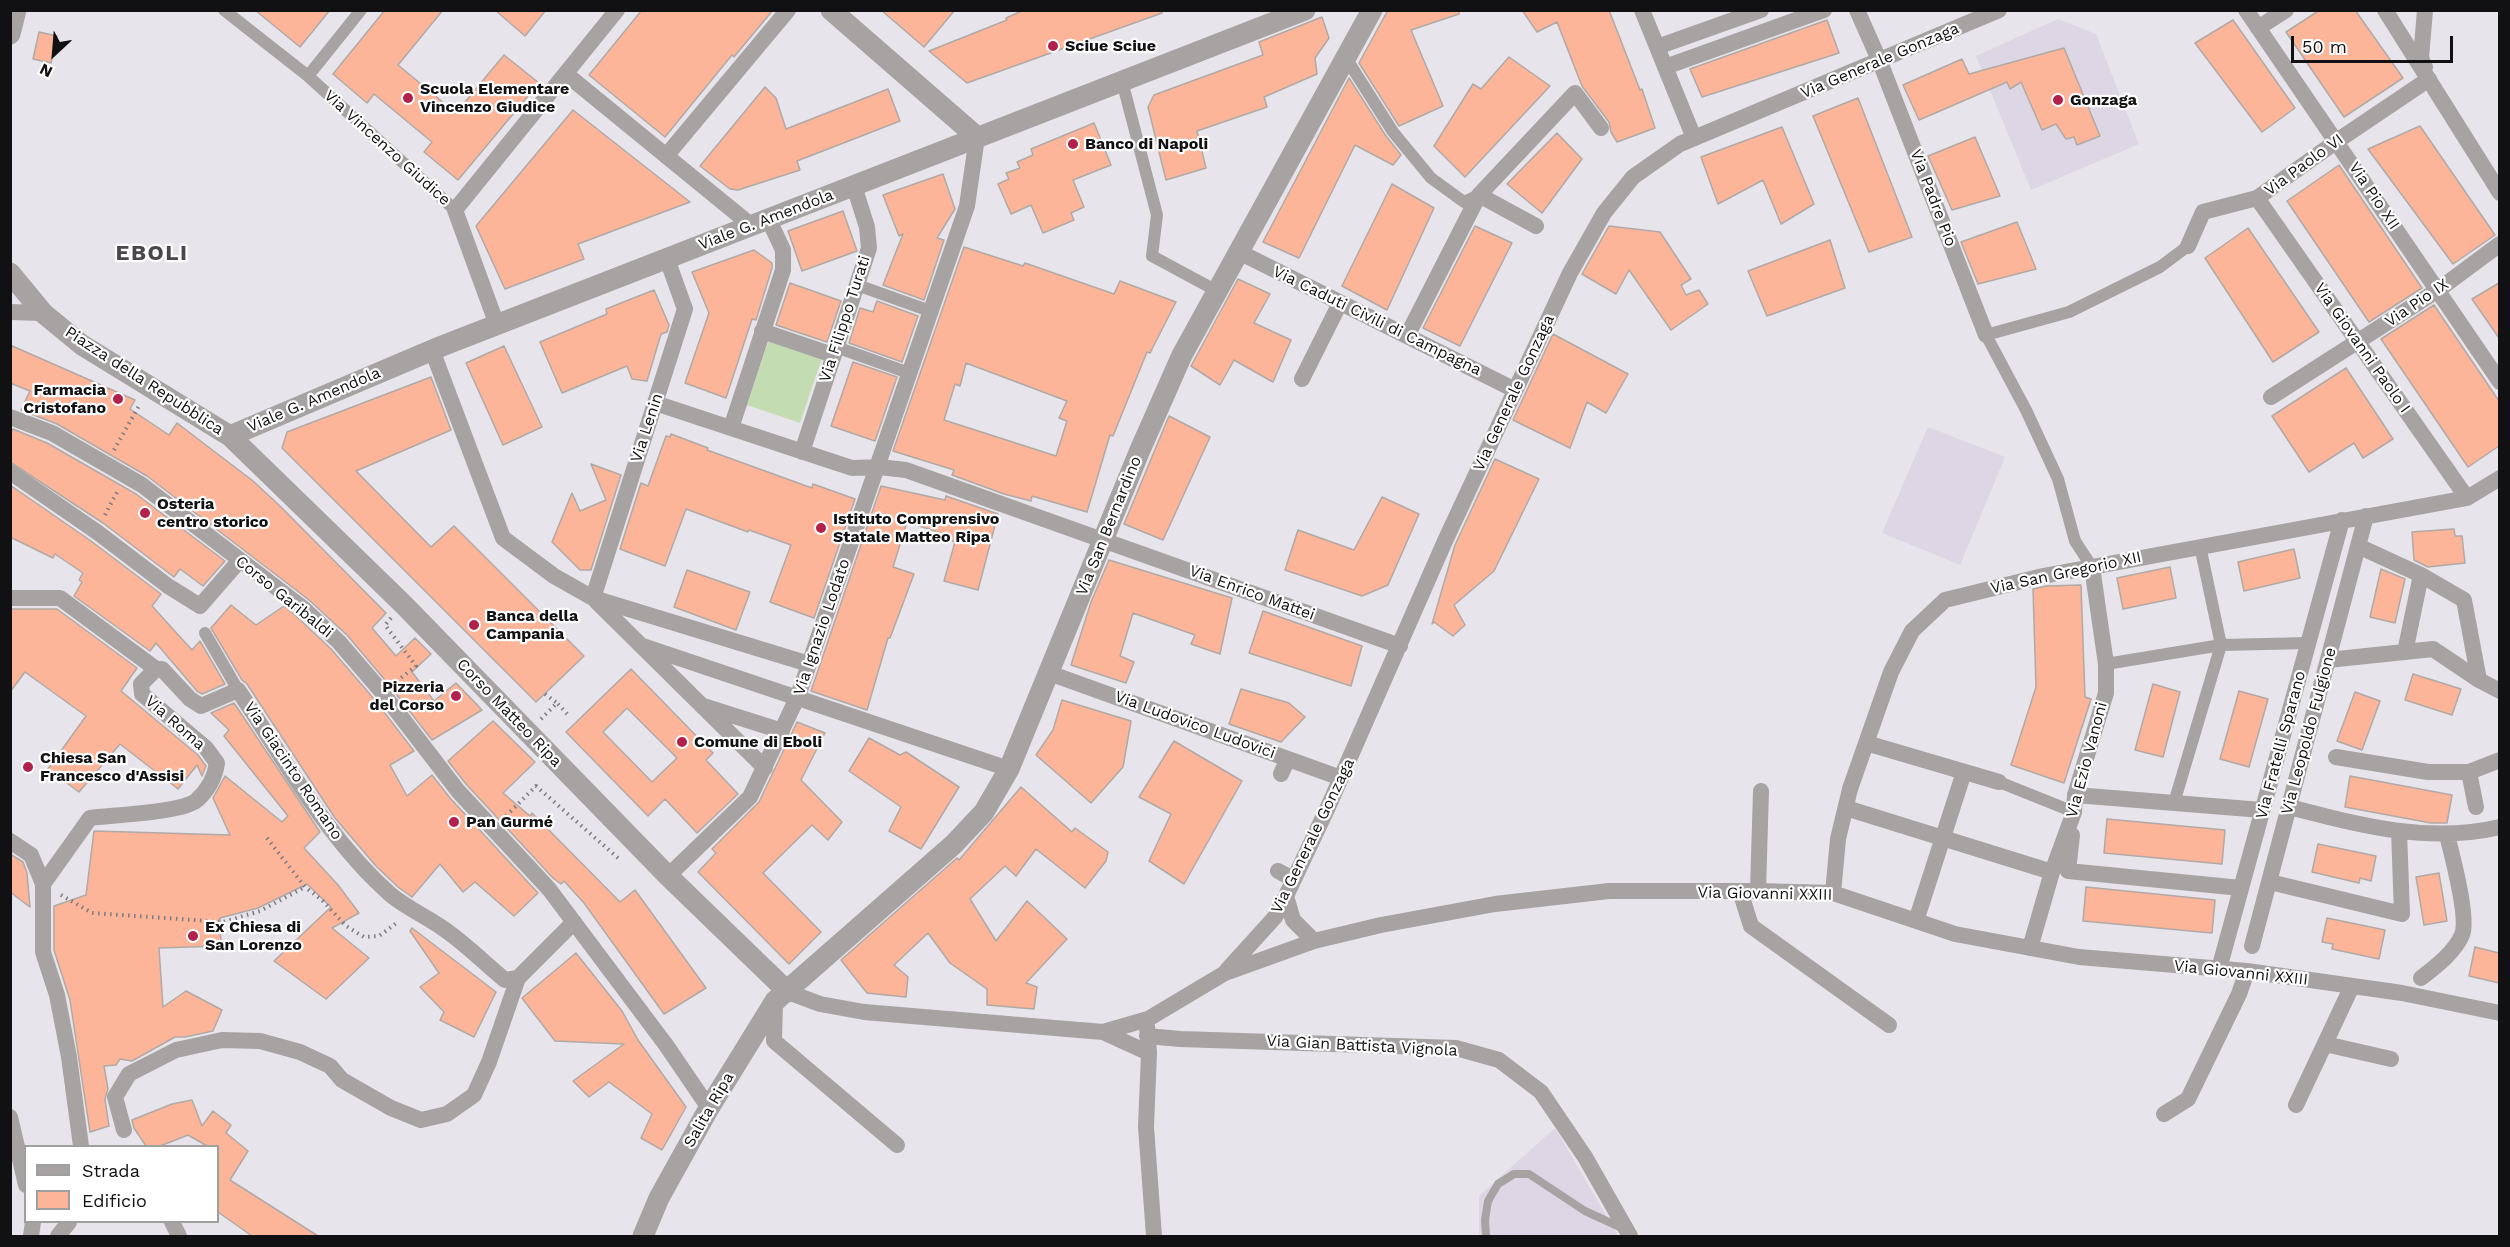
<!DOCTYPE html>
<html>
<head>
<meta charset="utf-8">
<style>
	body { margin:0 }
	#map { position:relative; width:2510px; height:1247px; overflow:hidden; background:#e8e4eb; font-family:"Work Sans",sans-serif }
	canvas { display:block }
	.frame { position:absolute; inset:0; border:12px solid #111012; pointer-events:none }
	.legend { position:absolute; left:24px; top:1145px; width:195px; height:78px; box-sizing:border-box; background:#fff; border:2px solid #a09fa0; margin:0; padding:8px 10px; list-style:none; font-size:18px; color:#111012 }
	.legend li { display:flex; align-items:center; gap:12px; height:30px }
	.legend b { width:30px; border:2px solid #a09fa0 }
	.north { position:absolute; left:24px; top:24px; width:60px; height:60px; -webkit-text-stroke:4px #fff; paint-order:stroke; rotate:206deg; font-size:16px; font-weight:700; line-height:24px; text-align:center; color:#111012 }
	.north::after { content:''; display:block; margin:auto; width:21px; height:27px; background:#111012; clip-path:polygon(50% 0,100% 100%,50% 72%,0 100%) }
	.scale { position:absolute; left:2291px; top:36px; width:162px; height:27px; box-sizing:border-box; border:3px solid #111012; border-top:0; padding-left:8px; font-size:18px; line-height:21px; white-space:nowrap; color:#111012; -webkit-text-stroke:4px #fff; paint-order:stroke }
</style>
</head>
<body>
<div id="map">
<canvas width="2510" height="1247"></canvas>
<div class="frame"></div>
<ul class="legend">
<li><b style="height:8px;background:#a6a3a2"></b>Strada</li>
<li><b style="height:16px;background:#fcb599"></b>Edificio</li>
</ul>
<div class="north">N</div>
<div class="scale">50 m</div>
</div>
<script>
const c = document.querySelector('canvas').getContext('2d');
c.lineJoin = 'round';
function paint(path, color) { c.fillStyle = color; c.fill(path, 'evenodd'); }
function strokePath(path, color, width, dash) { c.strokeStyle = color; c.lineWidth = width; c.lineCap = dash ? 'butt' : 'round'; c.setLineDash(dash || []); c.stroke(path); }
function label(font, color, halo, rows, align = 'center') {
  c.font = font + ' "Work Sans",sans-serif'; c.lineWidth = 4.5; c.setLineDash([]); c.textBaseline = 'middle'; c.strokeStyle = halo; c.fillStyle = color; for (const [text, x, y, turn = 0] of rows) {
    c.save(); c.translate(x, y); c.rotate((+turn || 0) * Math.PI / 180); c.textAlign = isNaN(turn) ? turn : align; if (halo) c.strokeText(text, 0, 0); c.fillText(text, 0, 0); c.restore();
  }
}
paint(new Path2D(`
	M2058,19L2096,34L2139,144L2031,190L1976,56Z
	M1928,427L2005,457L1960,565L1882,533Z
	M1555,1128L1618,1236H1479V1196Z`), '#ddd6e4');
paint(new Path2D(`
	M769,340L822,358L800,423L747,405Z`), '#c4dcb2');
const building = new Path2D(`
	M255,10H330L300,47Z
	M385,10H443L398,65L456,113L504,55L539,83L458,180L424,152L432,142L374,94L367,103L333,74Z
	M495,10H546L525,36Z
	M642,10H773L734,57L732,55L665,137L589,75Z
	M881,10H955L924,47Z
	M1024,10H1162V13L967,83L929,51L1007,20L1006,18Z
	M1388,10H1459V14L1411,30L1443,106L1399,126L1359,63Z
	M1522,10H1609L1640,90L1642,89L1655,128L1617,142L1611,132L1609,122L1582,86L1557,22L1537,32Z
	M2320,10H2355L2403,78L2344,117L2286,32Z
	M1322,17L1329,38L1315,58L1317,74L1264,97L1267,107L1197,131L1206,168L1166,180L1148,107L1154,95L1263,55L1259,42Z
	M1827,20L1839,53L1702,97L1690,69Z
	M2233,20L2295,108L2262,132L2195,43Z
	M39,32L57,36L51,63L33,59Z
	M2064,48L2100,136L2077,145L2074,137L2066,139L2056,124L2042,130L2021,82L2010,89L2007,82L1919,120L1903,85L1962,59L1969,74Z
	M1509,57L1550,86L1465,177L1434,146L1473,84L1481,89Z
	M1349,78L1386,136L1401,155L1393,165L1355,145L1299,258L1263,242Z
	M765,87L776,98L786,129L888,89L900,121L797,161L800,170L738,190L730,189L700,166Z
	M1858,98L1912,237L1869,252L1813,116Z
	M573,110L690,202L578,244L584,259L505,289L476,226Z
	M1094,123L1111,165L1073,180L1084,207L1071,213L1074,220L1043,233L1031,205L1011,214L998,184L1009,179L1006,173L1020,168L1017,162L1033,155L1031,149Z
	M2420,126L2495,235L2453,264L2368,149Z
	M1782,127L1814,204L1781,224L1763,180L1718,204L1701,157Z
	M1557,133L1582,159L1542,213L1507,184Z
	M1975,137L2000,196L1952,210L1928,156Z
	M2339,165L2422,288L2369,322L2287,201Z
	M943,174L955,209L937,238L944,240L924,300L883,285L903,234L899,236L883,195Z
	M1392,184L1434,208L1387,310L1342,286Z
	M843,211L857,251L802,271L788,231Z
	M2017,222L2036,269L1978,284L1961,242Z
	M1475,226L1512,243L1460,346L1423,328Z
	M1609,226L1660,232L1691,279L1681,285L1686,295L1699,290L1708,304L1671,330L1629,270L1616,294L1582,274Z
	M2248,228L2319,332L2273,362L2205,258Z
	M1830,240L1845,288L1767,316L1748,271Z
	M964,247L1023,266L1025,263L1114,294L1120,281L1176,302L1150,353L1147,352L1113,436L1110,435L1087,512L1032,496L1031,501L1004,494L952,475L954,470L893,451ZM966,363L1067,401L1059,418L1067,421L1056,456L944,420L955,384L960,386Z
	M754,250L772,263V268L756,320L752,319L726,398L685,383L709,313L692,272Z
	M1238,279L1270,294L1254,323L1291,340L1273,382L1234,360L1220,385L1191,366Z
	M790,283L841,301L827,342L776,325Z
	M2499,283V338L2472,299Z
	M654,290L669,325L667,332L661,334L647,381L632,379L627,366L562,393L540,342L607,314L606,309Z
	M877,301L918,316L902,362L849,343L860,308L873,312Z
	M2434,305L2499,401V446L2468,467L2381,339Z
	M1553,334L1628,374L1606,413L1587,402L1570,448L1513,420Z
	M10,345L135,400L130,409L169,435L177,423L253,481L280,506L386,613L372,628L396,656L415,638L431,654L412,672L434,701L456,683L482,710L432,740L390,686L347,635L309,600L147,476L57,424L21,410L30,391L10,383Z
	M504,346L542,427L503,445L466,363Z
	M853,362L897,377L875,441L831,426Z
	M2346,368L2393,439L2363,458L2354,443L2309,472L2272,416Z
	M431,377L451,430L356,471L431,547L454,526L584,656L536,702L282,448L287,432Z
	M1169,416L1210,437L1163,540L1124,524Z
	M13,429L47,443L136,494L225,561L203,586L180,569L174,577L103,523L10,462V434Z
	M671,434L708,448L707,450L812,488L813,484L855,499L814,618L770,602L791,545L749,530L748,532L686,509L665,566L620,549L641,483L648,486L666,436L670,437Z
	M1495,459L1539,479L1494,571L1454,605L1465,625L1453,636L1434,622L1432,624L1455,545Z
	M591,464L621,475L591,570H580L552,542L572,493L580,511L606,500Z
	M10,485L91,541L161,594L152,606L192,650L200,641L225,684L202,694L197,691L156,643L150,651L74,596L82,582L79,580L83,573L55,554L53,558L10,537Z
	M881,486L945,500L946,496L998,514L978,590L944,581L955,542L943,537L944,534L907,522L893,567L914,574L890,638H888L867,710L811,691Z
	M1382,497L1419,514L1388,585L1362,596L1285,570L1298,530L1354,550Z
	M2454,529L2455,536H2462L2465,563L2428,567L2414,560L2412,532Z
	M2294,549L2300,578L2244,591L2238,562Z
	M1109,560L1232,598L1220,654L1191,644L1195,635L1133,613L1120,656L1134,662L1126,683L1071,665L1091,602Z
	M2170,567L2176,598L2123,609L2117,578Z
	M2381,569L2405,579L2395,623L2370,617Z
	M687,570L750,592L736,630L674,607Z
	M2081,585L2085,697L2091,699L2064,783L2011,765L2036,687L2033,589L2046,586Z
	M231,605L256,625L284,606L296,616L331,649L374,699L414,751L390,765L407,796L432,775L450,798L538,893L514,916L475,882L463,892L440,864L412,897L398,887L376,866L335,818L247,684L242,680L211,628Z
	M10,609H57L137,668L121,691L198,755L206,766L202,776L197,765L178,789L120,744L79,792L48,769L86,716L25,672L10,692Z
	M1263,611L1362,646L1351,686L1249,653Z
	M631,669L713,753L706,760L738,794L697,833L665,799L648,816L566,732ZM627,708L677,758L652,782L603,732Z
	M2413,674L2461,689L2452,715L2405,700Z
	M2153,684L2180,692L2163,757L2135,750Z
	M1241,689L1289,703L1305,717L1281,742L1229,724Z
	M2239,691L2268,699L2249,767L2220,759Z
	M2355,692L2380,701L2362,750L2337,741Z
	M1062,700L1131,721L1123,767L1091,803L1036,755L1053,730Z
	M234,703L320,832L304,848L338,885L359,913L332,928L369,958L326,999L274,961L331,907L307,884L258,908L220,918L221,946L159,948L163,1007L186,991L222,1010L213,1031L185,1037H175L132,1061L120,1059L116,1065L104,1066L108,1089L105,1099L109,1126L90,1132L70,1000L54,950V906L86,895L94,831L230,835L213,798L225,776L282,822L288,816L224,736L229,730L211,713Z
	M493,721L535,762L503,793L530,816L532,813L620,902L635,890L706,988L664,1014L584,903L564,881L561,884L553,878L466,784L448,761Z
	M797,722L825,733L801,780L842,822L828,840L812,825L763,873L821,932L789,964L698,872L716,853L712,849L759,802Z
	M869,738L900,755L906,752L959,787L921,849L889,831L901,807L849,771Z
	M1174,741L1242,781L1184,884L1149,861L1171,814L1139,797Z
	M2350,776L2452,795L2447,823H2431L2345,807Z
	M1021,787L1072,832L1075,828L1108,852L1106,861L1085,888L1036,849L1016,876L1005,866L970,899L996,941L1027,901L1067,939L1026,983L1037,987L1034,1009L987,1005V989L950,963L928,933L894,965L908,977L906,997L867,993L841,960L957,858L959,860Z
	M2107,819L2225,830L2222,864L2104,853Z
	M2318,844L2376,856L2371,881L2360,878L2359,883L2312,872Z
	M10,854L23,862L27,873L30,907L10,892Z
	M2439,873L2447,921L2424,925L2416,877Z
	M2086,887L2215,900L2212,933L2083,921Z
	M2327,918L2385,930L2379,959L2332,949L2333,944L2322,942Z
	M412,928L496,992L474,1037L440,1020L444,1012L420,987L439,973L410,931Z
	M2475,947L2499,953V983L2469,976Z
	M576,953L622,1011L638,1040L686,1107L662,1150L641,1138L652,1114L609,1082L589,1097L573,1081L624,1044L555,1041L522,998Z
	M192,1100L202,1126L213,1111L231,1125L226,1133L248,1151L230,1180L318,1236H252L218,1212V1146H207L188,1135L160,1146H146L134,1128L132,1120L172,1104Z`);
paint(building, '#fcb599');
strokePath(building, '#b0a9a6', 1.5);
strokePath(new Path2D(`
	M114,450L140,404
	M105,515L117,492
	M391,618L385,625L416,666L397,681
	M545,694L557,703
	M541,719L557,703L570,717
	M506,816L536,786L618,858
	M267,838L305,887L322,900L346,926L364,937L379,936L398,922
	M61,895L92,913L223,922L260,911L305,887`), '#7d7b7f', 4, [1.5, 4.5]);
strokePath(new Path2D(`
	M1486,1236L1485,1220L1488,1201L1498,1184L1514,1174H1529L1585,1211L1622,1228`), '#a6a3a2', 8);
strokePath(new Path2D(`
	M224,10L308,76L455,210
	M1346,58L1393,132L1431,178L1464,202L1479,195
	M308,76L361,10
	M1122,81L1157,215L1152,256L1217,291
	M857,285L930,311
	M836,347L909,373
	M2092,567L2075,541L2058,479L2026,410L1986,335L2069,312L2160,267L2188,246
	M205,633L238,690
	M2106,664L2221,645L2309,643
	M1999,782L2074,812
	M2174,803L2221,645L2200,546`), '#a6a3a2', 12);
strokePath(new Path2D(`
	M1642,10L1694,138
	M1857,10L1880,62L1986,335
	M2246,10L2500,382
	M2385,10L2500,193
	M2258,28L2286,10
	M1657,47L1761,10
	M1665,67L1824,10
	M2425,67L2421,58L2425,10
	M566,74L752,226
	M666,156L788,10
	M1479,195L1536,226
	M2257,198L2467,498
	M2188,246L2203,212L2257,198L2337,141L2429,79
	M1239,252L1515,390
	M10,312L43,313
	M497,325L455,210L617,10
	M762,331L833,355
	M1407,336L1479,195L1575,93L1601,128
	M432,350L503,538L554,576L593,598L809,664
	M1302,379L1340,303
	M2271,397L2438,290L2500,244
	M655,403L852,468L879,467L906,470L1400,646
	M10,417L52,433L142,485L303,608L339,642L382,692L458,791L549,889L666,1045L709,1108
	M731,428L783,270V250L769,220
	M802,452L869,248L867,227L854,186
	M10,472L97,532L168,586L200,606L240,560
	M2358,546L2421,575L2464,600L2479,680
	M10,598H60L156,669
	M593,598L685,309L667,259
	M596,601L765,768
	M640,645L1009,769
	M2405,652L2421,575
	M2328,660L2433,649L2479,680L2500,691
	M1049,673L1341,778
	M703,706L782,731
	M1866,743L1999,782
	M2336,757L2428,772H2469L2500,760
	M2469,772L2476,807
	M1281,774L1288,759
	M2075,795L2262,810
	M2289,807C2359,825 2428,844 2500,827
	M1846,808L2052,872
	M2072,835L2068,871L2241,888
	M10,841L31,855L43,884V952L57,995L69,1057L81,1146
	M1278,871L1293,879
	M668,876L750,797L798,696L967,206L977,137
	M2270,882L2402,914L2399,831
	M43,884L90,818C112,815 182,813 197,800C208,790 215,777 217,763L206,748L142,694L141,684L156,669H162L190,699L201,706L238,690C285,760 327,839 391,895C407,908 425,916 441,927C464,942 484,963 505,980L518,978
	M1740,891L1751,926L1889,1025
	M1758,891L1761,791
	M1833,893L1838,839L1850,789L1891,672L1912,631L1945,600L2043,576L2467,498L2500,478
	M1286,896L1293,920L1314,941
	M1916,921L1964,772
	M2252,946L2366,516
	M2030,948L2052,872L2074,812L2075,795L2106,693V664L2092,567
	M2219,969L2342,520
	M1227,970L1275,917L1286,896L1329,805L1445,541L1570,273L1604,213L1633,177L1680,144L1999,10
	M2421,978C2435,967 2454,953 2462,935C2469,918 2452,855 2447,835
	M788,992L820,1004L864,1012L1103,1032L1148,1019L1225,973L1314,941L1381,925L1495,904L1609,891H1758L1833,893L1955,934L2079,957L2247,971L2402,993L2500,1013
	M775,1001L774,1041L897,1145
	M1147,1026L1149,1053L1146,1127L1154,1236
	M1103,1032L1149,1053
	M1147,1036L1180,1039L1456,1048L1499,1060L1541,1092L1585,1157L1630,1236
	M2325,1044L2391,1059
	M2296,1105L2352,986
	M2164,1114L2188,1099L2239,994L2247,971
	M10,1117L26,1185
	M124,1130L115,1097L129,1074L176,1050L222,1040L260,1041L300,1052L330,1066L342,1080L391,1108L421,1120L447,1114L474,1095L489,1062L518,978L574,922
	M172,1222L179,1236
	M31,1236L33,1222
	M58,1236L69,1222`), '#a6a3a2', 16);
strokePath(new Path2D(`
	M831,10L977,137
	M10,34L16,10
	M10,273L43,313L82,345L230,436L404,605L668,876L788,992
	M230,436L442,346L1305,10
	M643,1236L659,1198L709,1108L775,1001L954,844L984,812L1009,769L1140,450L1182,355L1372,10`), '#a6a3a2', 21);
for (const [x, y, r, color] of [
	[1053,46,6,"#b2204c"],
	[408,98,6,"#b2204c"],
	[2058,100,6,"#b2204c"],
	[1073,144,6,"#b2204c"],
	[118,399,6,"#b2204c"],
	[145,513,6,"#b2204c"],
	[821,528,6,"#b2204c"],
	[474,625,6,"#b2204c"],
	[456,696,6,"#b2204c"],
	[682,742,6,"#b2204c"],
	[28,767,6,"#b2204c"],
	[454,822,6,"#b2204c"],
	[193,936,6,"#b2204c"]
]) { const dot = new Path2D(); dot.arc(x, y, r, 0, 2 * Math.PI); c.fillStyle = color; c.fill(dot); strokePath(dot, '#fff', 2); }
label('bold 16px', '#111012', '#fff', [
	["Sciue Sciue",1065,46],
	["Scuola Elementare",420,89],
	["Vincenzo Giudice",420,107],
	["Gonzaga",2070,100],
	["Banco di Napoli",1085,144],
	["Farmacia",106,390,"right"],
	["Cristofano",106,408,"right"],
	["Osteria",157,504],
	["centro storico",157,522],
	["Istituto Comprensivo",833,519],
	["Statale Matteo Ripa",833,537],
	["Banca della",486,616],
	["Campania",486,634],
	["Pizzeria",444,687,"right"],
	["del Corso",444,705,"right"],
	["Comune di Eboli",694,742],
	["Chiesa San",40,758],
	["Francesco d'Assisi",40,776],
	["Pan Gurmé",466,822],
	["Ex Chiesa di",205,927],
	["San Lorenzo",205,945]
], 'left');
label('16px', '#111012', '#fff', [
	["Via Generale Gonzaga",1880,61,-23],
	["Via Vincenzo Giudice",387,148,42],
	["Via Paolo VI",2304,165,-36],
	["Via Pio XII",2374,196,56],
	["Via Padre Pio",1933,198,69],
	["Viale G. Amendola",766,220,-21],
	["Via Pio IX",2417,303,-34],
	["Via Filippo Turati",845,319,-72],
	["Via Caduti Civili di Campagna",1377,321,26],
	["Via Giovanni Paolo I",2362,348,55],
	["Piazza della Repubblica",144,381,33],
	["Via Generale Gonzaga",1514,393,-65],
	["Viale G. Amendola",314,400,-23],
	["Via Lenin",647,428,-72],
	["Via San Bernardino",1109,526,-68],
	["Via San Gregorio XII",2066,573,-12],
	["Via Enrico Mattei",1252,593,20],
	["Corso Garibaldi",284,597,39],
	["Via Ignazio Lodato",822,627,-71],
	["Corso Matteo Ripa",509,713,46],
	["Via Roma",175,723,41],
	["Via Ludovico Ludovici",1195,725,20],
	["Via Leopoldo Fulgione",2309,731,-75],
	["Via Fratelli Sparano",2281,745,-75],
	["Via Ezio Vanoni",2087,760,-75],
	["Via Giacinto Romano",293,771,56],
	["Via Generale Gonzaga",1313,836,-64],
	["Via Giovanni XXIII",1765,894,1],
	["Via Giovanni XXIII",2241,973,6],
	["Via Gian Battista Vignola",1362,1046,3],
	["Salita Ripa",709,1110,-60]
]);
c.letterSpacing = '1.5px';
label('bold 22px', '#4a474c', '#fff', [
	["EBOLI",152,254]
]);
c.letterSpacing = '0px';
</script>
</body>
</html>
